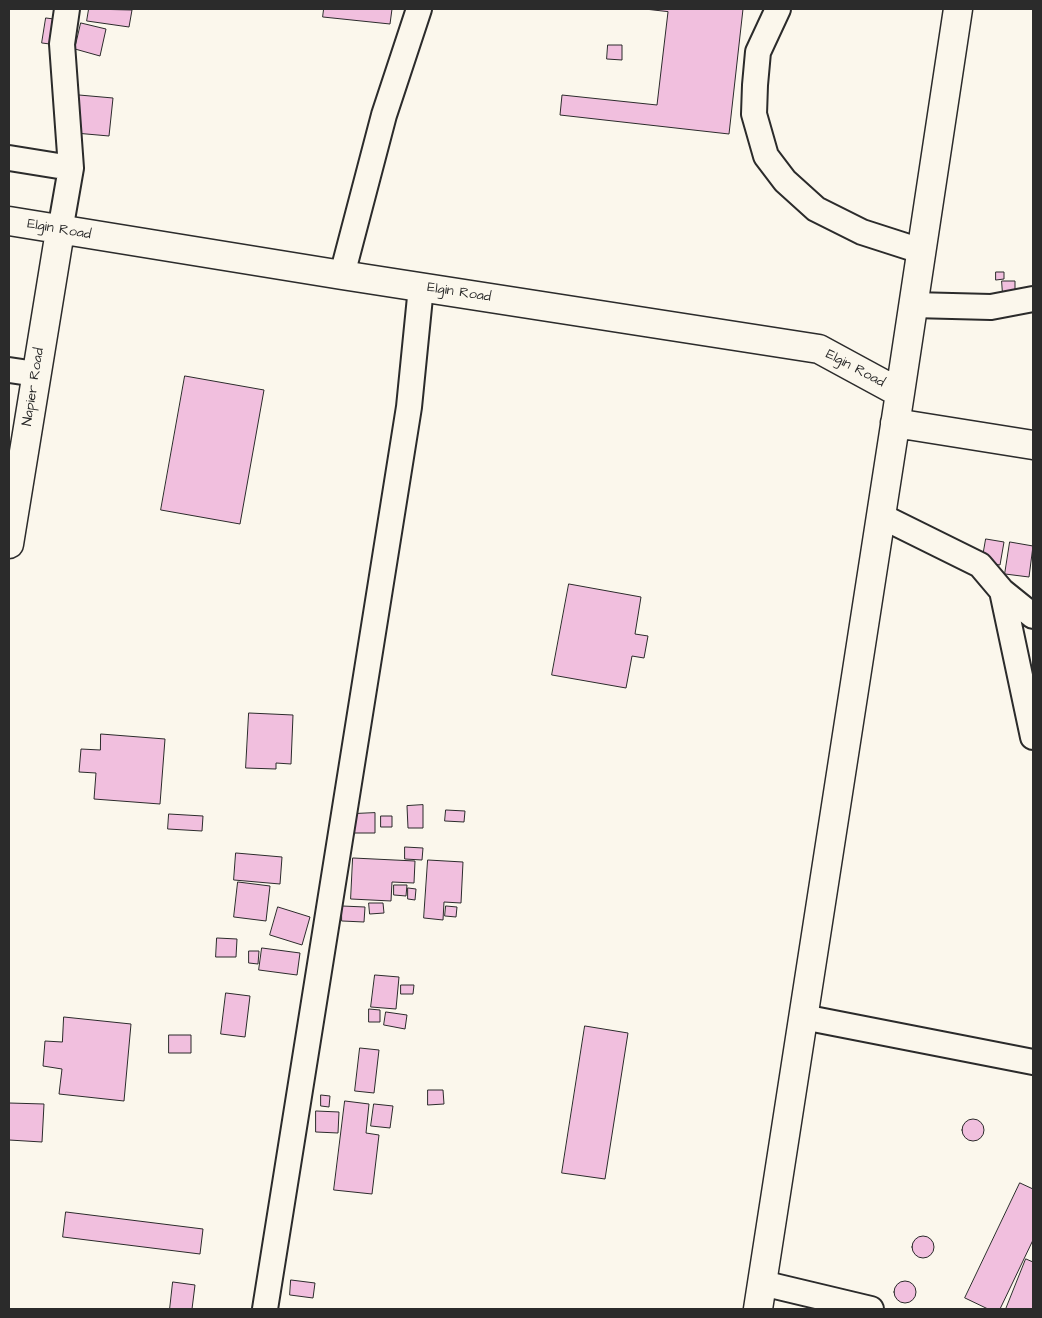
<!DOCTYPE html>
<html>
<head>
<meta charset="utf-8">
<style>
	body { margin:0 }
	#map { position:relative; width:1042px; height:1318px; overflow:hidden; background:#fbf7ec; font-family:"Architects Daughter",sans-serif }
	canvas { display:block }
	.frame { position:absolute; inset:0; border:10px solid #2b2b2b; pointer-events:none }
</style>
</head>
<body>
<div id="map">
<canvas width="1042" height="1318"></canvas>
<div class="frame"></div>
</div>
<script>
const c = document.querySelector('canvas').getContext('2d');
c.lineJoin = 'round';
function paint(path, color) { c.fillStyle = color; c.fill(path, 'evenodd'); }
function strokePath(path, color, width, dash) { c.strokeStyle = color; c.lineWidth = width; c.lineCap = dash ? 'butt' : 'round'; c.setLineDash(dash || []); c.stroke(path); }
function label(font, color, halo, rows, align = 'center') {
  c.font = font + ' "Architects Daughter",sans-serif'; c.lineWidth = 4.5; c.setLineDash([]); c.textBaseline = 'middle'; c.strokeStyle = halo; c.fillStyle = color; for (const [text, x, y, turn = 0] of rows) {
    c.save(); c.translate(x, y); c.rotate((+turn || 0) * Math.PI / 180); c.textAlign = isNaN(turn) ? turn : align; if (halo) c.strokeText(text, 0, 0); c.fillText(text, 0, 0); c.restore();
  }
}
const building = new Path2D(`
	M89,9L132,10L129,27L87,21Z
	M324,9H392L390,24L323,17Z
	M645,9H743L729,134L560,115L562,95L657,105L668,12Z
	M46,18L69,21L65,46L42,43Z
	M81,23L106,29L100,56L75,49Z
	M608,45H622V60L607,59Z
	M79,95L113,98L109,136L75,133Z
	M996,272H1004V279L996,280Z
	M1002,281H1015V294L1003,295Z
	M185,376L264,390L240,524L161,510Z
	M986,539L1004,542L1000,565L982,562Z
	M1010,542L1033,546L1029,577L1005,574Z
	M569,584L641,597L635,634L648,636L644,658L632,656L626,688L552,675Z
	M249,713L293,715L291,764L276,763V769L246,768Z
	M101,734L165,739L160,804L94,799L96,773L79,772L81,749L100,750Z
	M423,805V828H408L407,806Z
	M446,810L465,811L464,822L445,821Z
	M375,813V833H353V814Z
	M169,814L203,816L202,831L168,829Z
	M381,816H392V827H381Z
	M405,847L423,848L422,860L405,859Z
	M236,853L282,857L280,884L234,880Z
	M353,858L415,861L414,883L392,882L391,901L351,899Z
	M428,860L463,862L461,903L444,902L443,920L424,918Z
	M238,882L270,886L266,921L234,917Z
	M394,885H407L406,896L394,895Z
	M408,888L416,889L415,900L408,899Z
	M369,903H383L384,913L370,914Z
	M342,906L365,907L364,922L342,921Z
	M446,906L457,907L456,917L445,916Z
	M278,907L310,917L302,945L270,935Z
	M217,938L237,939L236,957H216Z
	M262,948L300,953L297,975L259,970Z
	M249,951H259L258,964L249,963Z
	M375,975L399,977L396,1009L371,1007Z
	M401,985H414L413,994H401Z
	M226,993L250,996L245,1037L221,1034Z
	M369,1009L380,1010V1022H369Z
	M386,1012L407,1015L405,1029L384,1025Z
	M64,1017L131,1024L124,1101L59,1094L62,1069L43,1066L45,1041L62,1042Z
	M585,1026L628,1033L605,1179L562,1173Z
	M169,1035H191V1053H169Z
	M360,1048L379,1050L374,1093L355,1091Z
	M428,1090H443L444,1104L428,1105Z
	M321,1095L330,1096L329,1107L321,1106Z
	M345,1101L369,1104L366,1133L379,1135L372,1194L334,1190Z
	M9,1103L44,1104L42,1142L9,1140Z
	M374,1104L393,1106L390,1128L371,1126Z
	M316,1111L339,1112L338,1133L316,1132Z
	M962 1130a11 11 0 1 1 22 0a11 11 0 1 1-22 0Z
	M1020,1183L1033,1189V1240L1000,1309H988L965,1298Z
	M66,1212L203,1229L200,1254L63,1237Z
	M912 1247a11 11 0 1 1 22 0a11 11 0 1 1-22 0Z
	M1026,1259L1033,1262V1309H1006Z
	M291,1280L315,1283L313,1298L290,1295Z
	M894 1292a11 11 0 1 1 22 0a11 11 0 1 1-22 0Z
	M173,1282L195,1285L192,1309H170Z`);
paint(building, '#f1bfde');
strokePath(building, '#2b2b2b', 1);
const minor = new Path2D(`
	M67,9L62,44L71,168
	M778,9L758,52L755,85L754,114L766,156L785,181L816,209L862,232L921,251
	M9,158L71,168L60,231
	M342,275L384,115L419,9
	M913,305L991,307L1033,299
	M9,370L36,374
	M881,516L980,565L1002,591L1033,616
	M1002,591L1033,737
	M803,1017L1033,1062
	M762,1283L871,1309
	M265,1309L409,407L421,287`);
const tertiary = new Path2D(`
	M9,221L342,275L819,349L900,393
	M895,423L1033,445
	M9,544L60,231
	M758,1309L900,393L958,9`);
strokePath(minor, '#2b2b2b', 28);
strokePath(tertiary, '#2b2b2b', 31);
strokePath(minor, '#fbf7ec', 24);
strokePath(tertiary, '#fbf7ec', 28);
label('14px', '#2b2b2b', '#fbf7ec', [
	["Elgin Road",59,230,10],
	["Elgin Road",459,293,9],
	["Elgin Road",855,369,28],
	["Napier Road",34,387,-81]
]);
</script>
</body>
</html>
